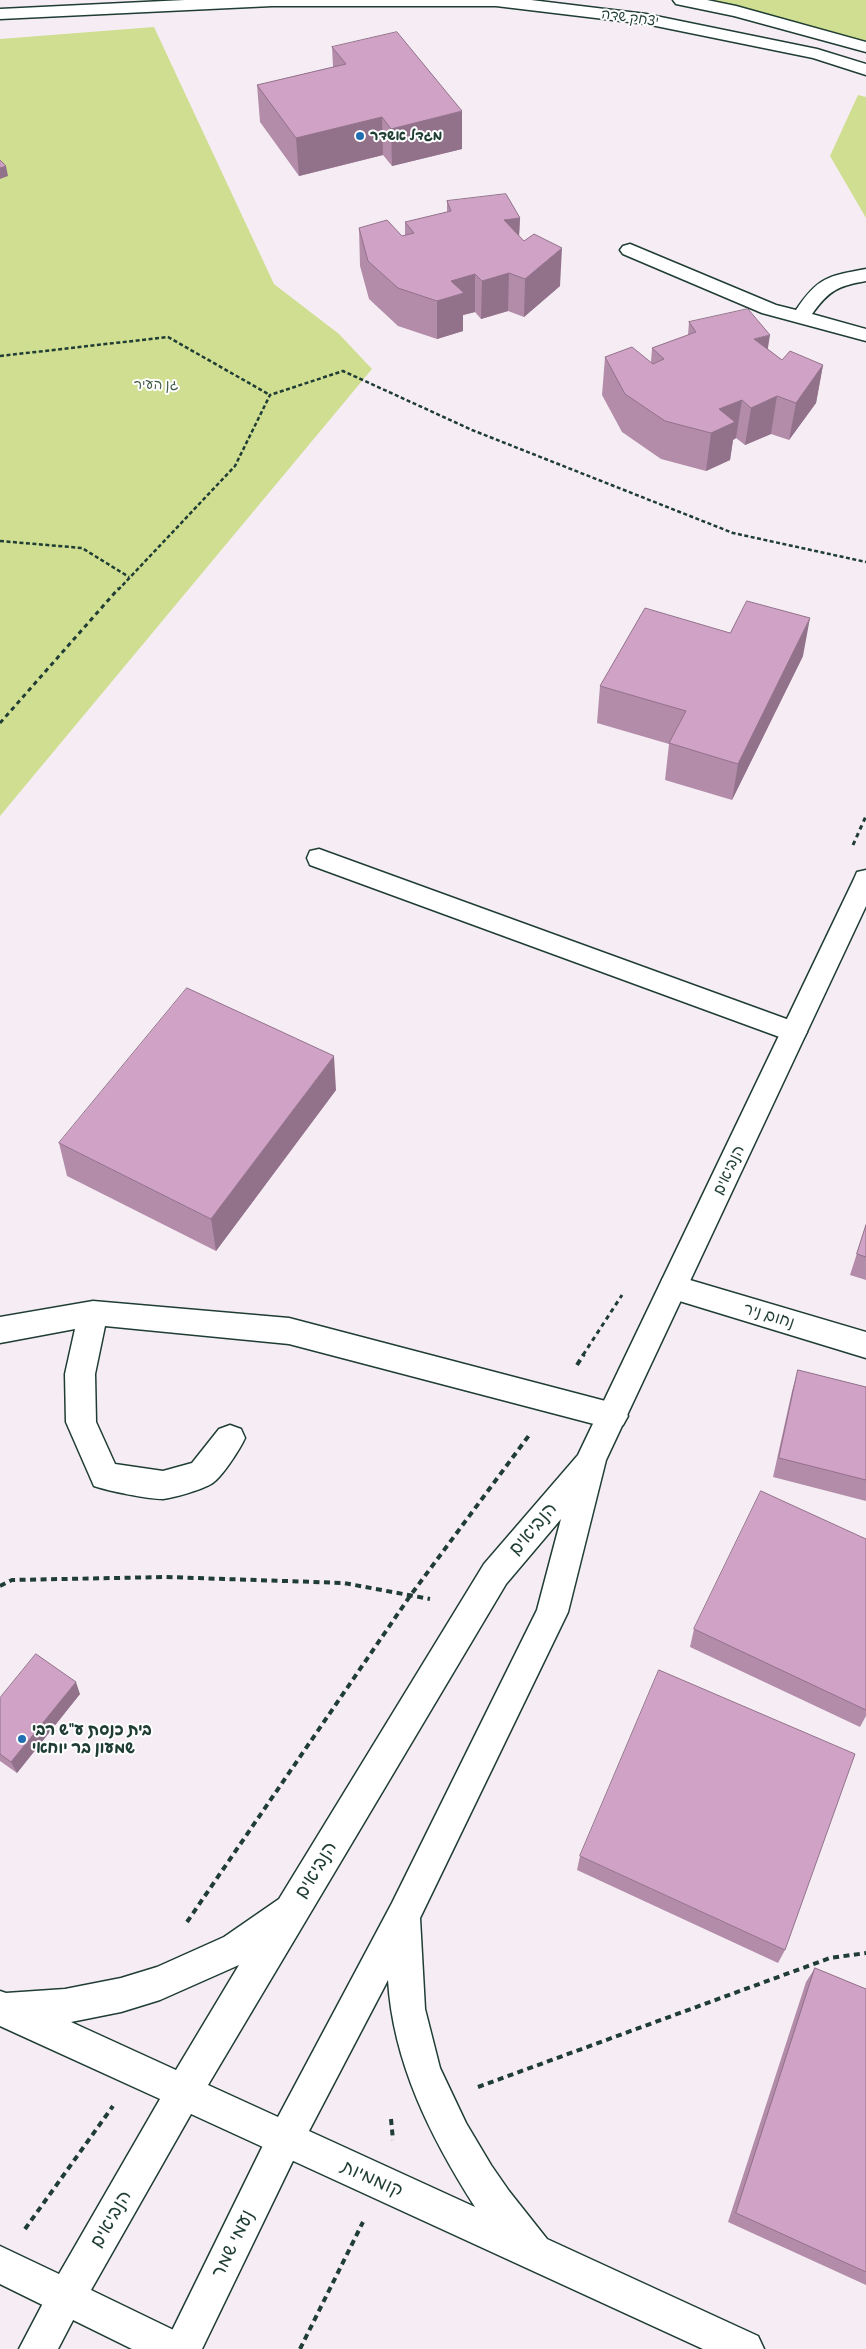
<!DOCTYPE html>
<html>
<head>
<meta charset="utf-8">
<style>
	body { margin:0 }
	canvas { display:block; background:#f6edf4 }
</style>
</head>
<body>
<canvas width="866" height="2349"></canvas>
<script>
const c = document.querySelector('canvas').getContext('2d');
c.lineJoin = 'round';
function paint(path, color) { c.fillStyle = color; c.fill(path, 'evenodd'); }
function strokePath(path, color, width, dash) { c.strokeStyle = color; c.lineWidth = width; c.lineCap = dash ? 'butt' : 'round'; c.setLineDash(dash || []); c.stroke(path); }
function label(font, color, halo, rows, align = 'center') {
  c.font = font + ' Delius,"Playpen Sans Hebrew",sans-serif'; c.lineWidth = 4; c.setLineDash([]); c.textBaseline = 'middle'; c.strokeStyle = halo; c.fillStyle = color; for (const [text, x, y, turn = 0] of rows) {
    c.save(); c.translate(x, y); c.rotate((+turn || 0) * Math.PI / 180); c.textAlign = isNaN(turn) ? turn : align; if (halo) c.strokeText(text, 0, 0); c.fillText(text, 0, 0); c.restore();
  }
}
paint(new Path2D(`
	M707,0H866V42Z
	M154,27L274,284L339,334L372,369L0,816V39Z
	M858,95L866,97V218L830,156Z`), '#d0de91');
const lane = new Path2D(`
	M630,244L776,305L796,310C818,277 828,276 866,269V281C838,286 829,290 812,314L866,329V341L762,313L623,254L620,250L623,246Z
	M319,849L803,1025L807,1032L803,1039L794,1042L785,1039L310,865L307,858L310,851Z
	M93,1301L289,1318L613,1403L623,1407L628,1416L623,1425L613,1429L289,1344L105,1326L95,1374L96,1422L115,1464L163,1471L192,1463L219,1429L230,1425L241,1429L245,1438C240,1449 221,1479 211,1484C201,1490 173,1498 163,1499C147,1499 109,1491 94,1486L66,1422L65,1374L75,1329L0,1343V1317Z`);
const street = new Path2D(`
	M673,1275L866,1332V1358L663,1296L659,1287L663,1278Z
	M285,2122L298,2127L303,2140L202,2349H163L272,2127Z
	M66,2278L79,2284L85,2297L58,2349H19L53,2284Z`);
const secondary = new Path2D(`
	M185,0H531L646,14L817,49L866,64V75L813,58L646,24L496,6H272L0,19V9Z
	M673,0H707L736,6L866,42V52L734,16L676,4Z
	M866,870V906L606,1460L568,1612L420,1918L425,2009L440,2068L466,2123L491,2165L509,2191L547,2239L758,2336L764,2349H703L191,2114L91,2290L186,2336L192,2349H132L0,2284V2246L59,2274L160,2099L0,2026V1991L6,1993L65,1989L121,1978L157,1967L224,1937L279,1899L484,1564L578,1455L854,879L857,872ZM561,1519L537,1610L392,1903L278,2117L208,2085L506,1584ZM239,1965L176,2070L71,2022L121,2012L160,2000ZM388,1980C393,2063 431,2138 475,2207L309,2131Z`);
strokePath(lane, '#1f3d34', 3);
strokePath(street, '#1f3d34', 3);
strokePath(secondary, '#1f3d34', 3);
strokePath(new Path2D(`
	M0,356L168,337L270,395
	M0,541L82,548L129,577
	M118,590L235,466L270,395L343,371L472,430L733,533L866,562`), '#1f3d34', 2.5, [4, 2.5]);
strokePath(new Path2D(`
	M0,723L119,588
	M853,845L866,816
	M583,1355L622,1295`), '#1f3d34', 3, [4.5, 4]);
strokePath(new Path2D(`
	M577,1365L584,1354
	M0,1586L12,1580L166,1577L344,1583L430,1599
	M187,1922L410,1596L530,1434
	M478,2087L830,1958L866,1953
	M391,2119L393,2140
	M25,2229L113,2106
	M300,2349L363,2222`), '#1f3d34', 4, [6, 4.5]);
paint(lane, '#fff');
paint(street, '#fff');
paint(secondary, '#fff');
paint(new Path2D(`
	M332,47L462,149L392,166L383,155L299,176L260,122L257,85L333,67Z
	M447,201L520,218L519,236L560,286L524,317L508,311L481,319L475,312L463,315V331L437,339L398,326L369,299L360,266L359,228L402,236L405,235V222L447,212Z
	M689,322L768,349L782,360L823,365L816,403L789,440L771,434L745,445L736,438L733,440L730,460L706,471L661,459L622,432L602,395L605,357L651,362L652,348L688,335Z
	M803,656L732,800L665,780L669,744L597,723L600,686Z
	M336,1090L216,1251L67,1176L59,1143Z
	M866,1225V1280L850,1275Z
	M798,1370L866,1387V1501L773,1477L792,1391Z
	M866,1539V1716L860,1727L690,1647L694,1629Z
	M80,1694L17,1773L0,1761V1698Z
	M580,1856L785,1950L778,1963L577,1870Z
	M815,1968L866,1989V2285L728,2222L806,1982Z`), '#b38caa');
paint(new Path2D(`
	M462,111V149L392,166L391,129Z
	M382,117L383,155L299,176L296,138Z
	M6,166L8,176L0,179V168Z
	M520,218L518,256L504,220Z
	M562,248L560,286L524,317L525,279Z
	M509,273L508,311L481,319L482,281Z
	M475,274V312L463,315V331L437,339V301L451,281Z
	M770,335L764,373L754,339Z
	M823,365L816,403L789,440L796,403Z
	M777,396L771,434L745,445L751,408Z
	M742,400L736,438L733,440L730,460L706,471L711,433L719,409Z
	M810,618L803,656L732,800L738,764Z
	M334,1056L336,1090L216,1251L211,1219Z
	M76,1682L80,1694L17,1773L11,1762Z`), '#92728b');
const building = new Path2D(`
	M397,32L462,111L391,129L382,117L296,138L257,85L346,64L332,47Z
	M0,160L6,166L0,168Z
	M506,194L520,218L504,220L524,241L534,234L562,248L525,279L509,273L482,281L475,274L451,281L464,293L437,301L398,288L368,261L359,228L387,220L402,236L414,233L405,222L451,211L447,201Z
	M748,309L770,335L754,339L782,360L790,351L823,365L796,403L777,396L751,408L742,400L719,409L735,422L711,433L665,421L625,394L605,357L632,347L653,364L664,359L652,348L696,332L689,322Z
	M747,601L810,618L738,764L669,743L686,711L600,686L645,608L730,633Z
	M187,988L334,1056L211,1219L59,1143Z
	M866,1225V1257L857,1254Z
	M798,1370L866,1387V1480L779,1458Z
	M761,1491L866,1539V1710L694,1629Z
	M36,1654L76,1682L11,1762L0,1754V1698Z
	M659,1670L855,1754L785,1950L580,1856Z
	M815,1968L866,1989V2272L736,2213Z`);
paint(building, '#d0a3c6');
strokePath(building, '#92728b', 1);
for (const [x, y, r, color] of [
	[360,136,5,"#1f6fb2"],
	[22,1739,5,"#1f6fb2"]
]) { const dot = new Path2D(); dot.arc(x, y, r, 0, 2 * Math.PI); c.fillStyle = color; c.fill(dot); strokePath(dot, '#fff', 2); }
label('14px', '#1f3d34', '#fff', [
	["יצחק שדה",630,18,8]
]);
label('bold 14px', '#1f3d34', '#fff', [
	["מגדל אשדר",370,136]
], 'left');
label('14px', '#425d47', '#fff', [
	["גן העיר",156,385]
]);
label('16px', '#1f3d34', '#fff', [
	["הנביאים",729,1170,-65],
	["נחום ניר",769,1316,17]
]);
label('bold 16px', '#1f3d34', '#fff', [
	["בית כנסת ע\"ש רבי",32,1730],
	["שמעון בר יוחאי",32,1748]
], 'left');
label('19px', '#1f3d34', '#fff', [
	["הנביאים",533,1529,-50],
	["הנביאים",316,1870,-59],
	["קוממיות",372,2179,24],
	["הנביאים",111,2219,-60],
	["נעמי שמר",233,2244,-64]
]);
</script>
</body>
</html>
